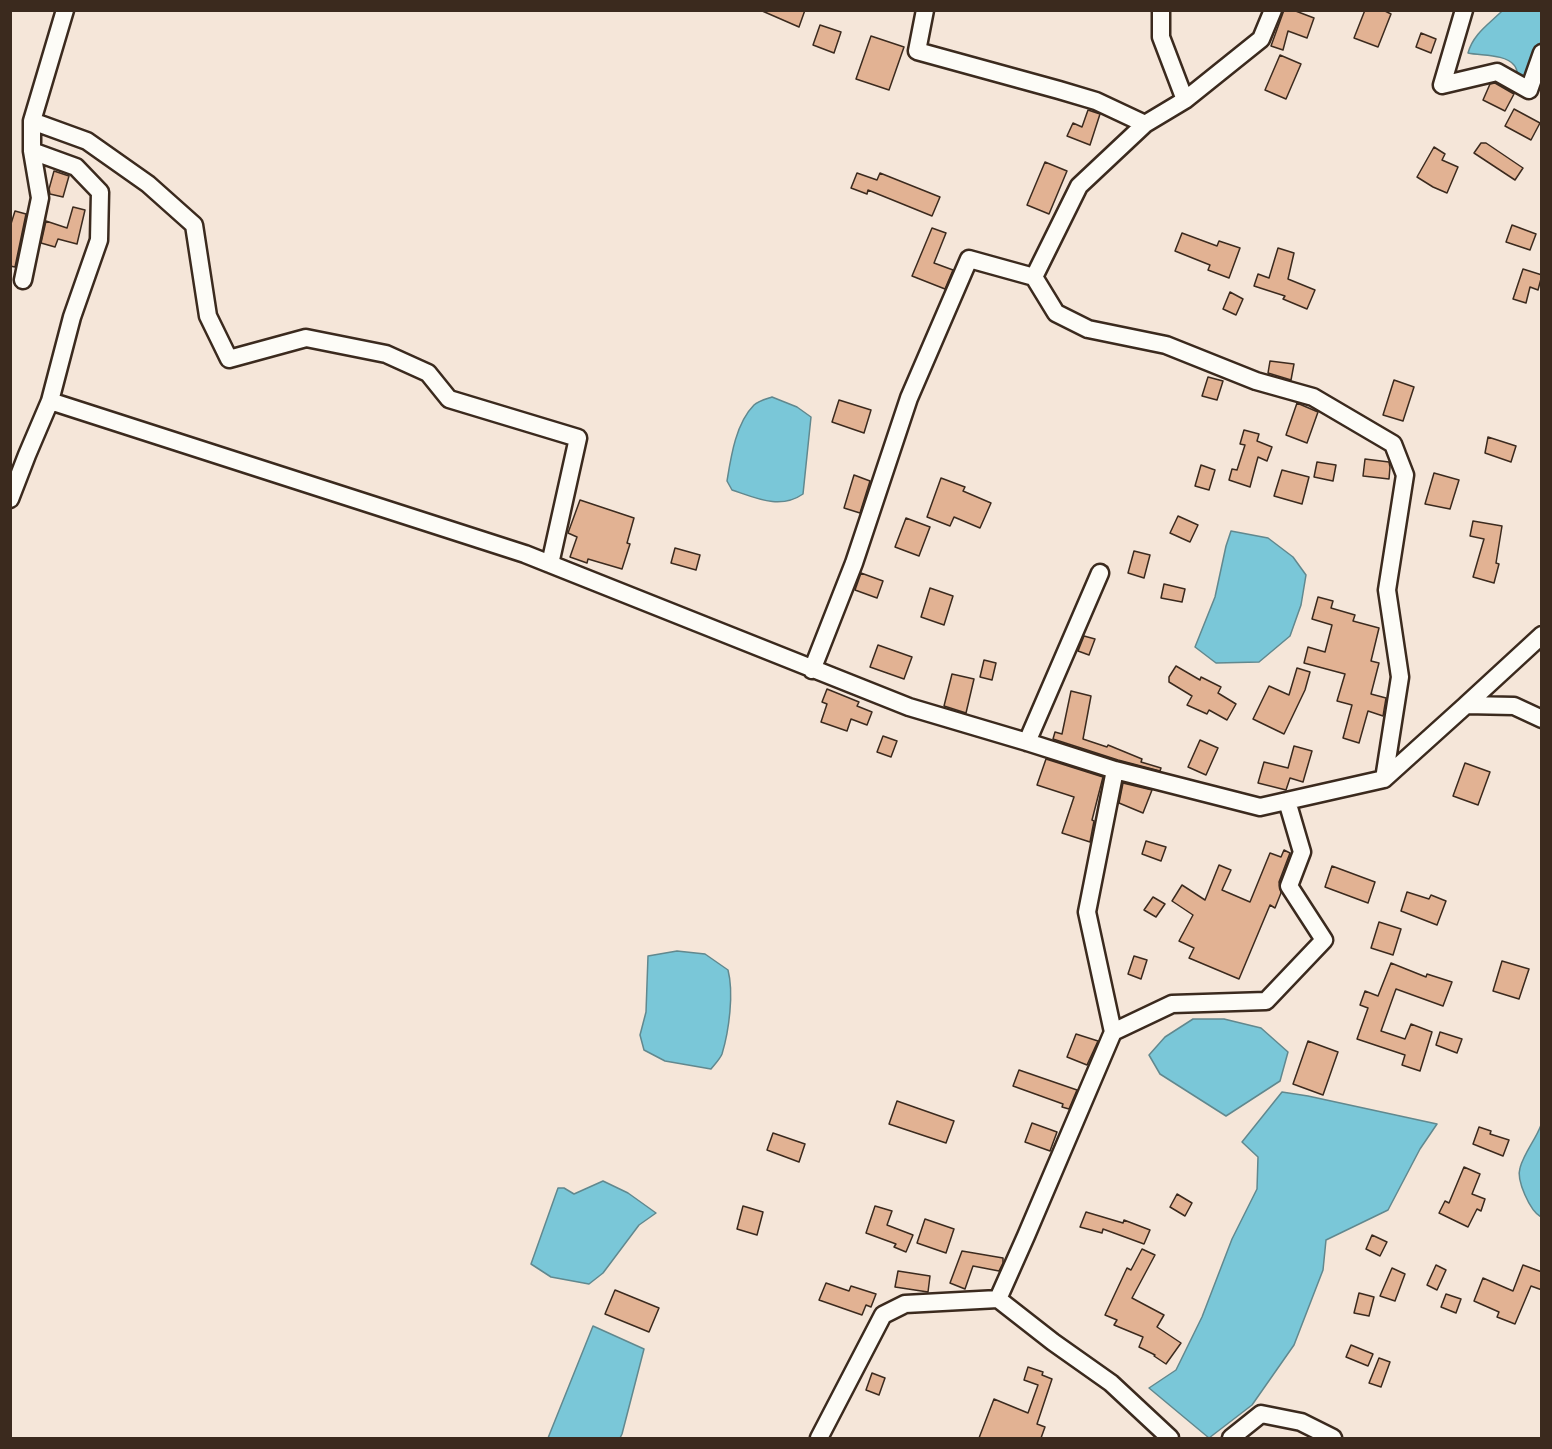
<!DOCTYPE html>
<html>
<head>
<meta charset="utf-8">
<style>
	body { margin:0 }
	#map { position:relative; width:1552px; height:1449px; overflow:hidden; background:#f5e6d9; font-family:Mynerve,sans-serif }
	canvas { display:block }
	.frame { position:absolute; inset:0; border:12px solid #3b2a1e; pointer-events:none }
</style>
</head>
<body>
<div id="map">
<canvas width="1552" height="1449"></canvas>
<div class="frame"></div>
</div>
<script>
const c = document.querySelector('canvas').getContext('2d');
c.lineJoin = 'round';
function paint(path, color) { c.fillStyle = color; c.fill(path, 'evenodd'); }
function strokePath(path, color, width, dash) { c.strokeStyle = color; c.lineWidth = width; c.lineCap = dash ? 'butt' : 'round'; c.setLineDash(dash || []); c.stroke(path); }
const water = new Path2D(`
	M1502,11H1541V42L1533,72L1519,79C1518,75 1517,68 1514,65C1505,54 1482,56 1468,53C1473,34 1489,24 1502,11Z
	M772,397L797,407L811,417L803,494C780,510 756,498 732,490L727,481C731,456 736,423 754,405C758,401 766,399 772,397Z
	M1231,531L1268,538L1293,557L1306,575L1301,605L1290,636L1259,662L1216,663L1195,647L1215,597L1226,546Z
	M677,951L705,954L728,970C734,993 729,1031 722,1054C720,1059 715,1064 711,1069L665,1061L644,1050L640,1035L646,1012L648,956Z
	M1193,1019H1224L1261,1028L1288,1052L1280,1081L1226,1116L1160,1074L1149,1055L1165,1037Z
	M1282,1092L1308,1096L1437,1124L1420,1149L1388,1210L1326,1240L1323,1270L1294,1345L1252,1405L1209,1438L1149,1388L1176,1370L1202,1317L1232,1239L1257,1189L1258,1157L1242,1142Z
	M1541,1125L1542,1217H1541C1530,1211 1516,1180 1520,1168C1524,1153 1536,1139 1541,1125Z
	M603,1181L628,1193L656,1213L639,1225L603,1273L589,1284L551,1277L531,1264L558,1188H564L574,1194Z
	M593,1326L644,1349L622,1434L620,1438H548Z`);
paint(water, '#7ac7d8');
strokePath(water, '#61888e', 1.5);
const building = new Path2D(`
	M760,10H805L799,27Z
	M1284,10H1293L1314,18L1307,38L1288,31L1283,50L1271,46Z
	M1365,10H1383L1391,14L1378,47L1354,38Z
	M820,25L841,32L834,53L813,45Z
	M1421,33L1436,39L1431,53L1416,47Z
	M871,36L904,47L889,90L856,79Z
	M1280,55L1301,64L1286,99L1265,90Z
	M1495,83L1514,94L1505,111L1483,100L1490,84Z
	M1514,109L1540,123L1531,140L1505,126Z
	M1088,110L1100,114L1090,145L1067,136L1073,123L1082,127Z
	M1481,143H1486L1523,168L1515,180L1474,153Z
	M1434,147L1445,154L1442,160L1458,167L1447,193L1433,187L1417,177Z
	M1045,162L1067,171L1049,214L1027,205Z
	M54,171L69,176L63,197L50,194L49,189Z
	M857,173L877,180L880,173L940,197L932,216L868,190L867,194L851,188Z
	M73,207L85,210L77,244L58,239L55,247L41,243L46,221L67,228Z
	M15,211L26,214L15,267L10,266V227Z
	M1512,225L1536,234L1530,250L1506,242Z
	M932,228L946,233L934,263L953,270L945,289L912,276Z
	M1182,233L1217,246L1219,241L1240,248L1229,278L1208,270L1210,265L1175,251Z
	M1278,248L1294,253L1288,279L1315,290L1307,309L1283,299L1285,296L1254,286L1258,274L1269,278Z
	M1523,269L1542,275L1538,290L1530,287L1526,303L1513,299Z
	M1230,292L1243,299L1236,315L1223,309Z
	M1270,361L1294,364L1291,380L1268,373Z
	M1208,377L1223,381L1217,400L1202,396Z
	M1394,380L1414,387L1403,421L1383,415Z
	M839,400L871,410L864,433L832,422Z
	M1297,403L1318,412L1307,443L1286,435Z
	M1244,430L1259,434L1257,441L1272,447L1267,461L1258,457L1250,487L1229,480L1232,469L1237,470L1245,445L1240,444Z
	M1488,437L1516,446L1511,462L1485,453Z
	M1365,459L1389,462L1390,467L1389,479L1363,476Z
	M1317,462L1336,465L1333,481L1314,477Z
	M1201,465L1215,470L1209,490L1195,486Z
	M1282,470L1309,477L1302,504L1274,496Z
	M1434,473L1459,480L1450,509L1425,504Z
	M854,475L870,481L860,513L844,508Z
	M941,478L965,487L963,491L991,503L980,528L954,517L950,526L927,517Z
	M580,500L634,518L627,543L630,544L622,569L588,559L587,563L570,557L577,537L568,533Z
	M1178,516L1198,525L1190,542L1170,533Z
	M906,518L930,527L919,556L895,547Z
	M1473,521L1502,526L1496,563L1499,564L1494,583L1473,577L1484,539L1470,536Z
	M675,548L700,555L696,570L671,563Z
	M1134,551L1150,555L1144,578L1128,573Z
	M861,573L883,581L877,598L855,590Z
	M1164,584L1185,589L1182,602L1161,598Z
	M930,588L953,596L944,625L921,617Z
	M1318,597L1333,601L1331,608L1355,615L1353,621L1379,628L1371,661L1379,663L1371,694L1386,698L1383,716L1368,711L1359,743L1343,738L1352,705L1337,701L1345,674L1304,663L1308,647L1325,652L1332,625L1312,619Z
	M1084,636L1095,639L1089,655L1078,651Z
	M878,645L912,657L904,679L870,667Z
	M984,660L996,663L992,680L980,677Z
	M1176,666L1200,680L1201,677L1221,687L1218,693L1236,704L1227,720L1209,710L1207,714L1187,705L1192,696L1169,682V677Z
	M1297,668L1310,672L1305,690L1284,734L1253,719L1269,686L1289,695Z
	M952,674L974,679L966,713L944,706Z
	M827,689L859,702L857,706L872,712L867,725L851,719L847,731L821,722L827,704L822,702Z
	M1071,691L1091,696L1083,739L1107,747L1108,745L1142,759L1141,762L1161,768L1160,771L1118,760L1053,739L1055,732L1062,734Z
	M883,736L897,741L891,757L877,752Z
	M1200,740L1218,748L1206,775L1188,767Z
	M1294,746L1312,751L1303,782L1290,778L1286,790L1258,783L1264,762L1288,768Z
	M1046,759L1103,777L1092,820L1094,821L1090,842L1062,833L1074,797L1037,785Z
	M1465,763L1490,772L1478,805L1453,796Z
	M1123,783L1152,790L1143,813L1119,803Z
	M1146,841L1166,847L1161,861L1142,854Z
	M1284,850L1290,853L1279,882L1281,893L1275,908L1270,905L1239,979L1189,958L1194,948L1179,941L1193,915L1172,901L1182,885L1205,900L1219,865L1231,870L1222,890L1250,902L1270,853L1281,857Z
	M1332,866L1375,882L1368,903L1325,887Z
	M1407,892L1429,899L1431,895L1446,901L1437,925L1401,911Z
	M1153,897L1165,904L1156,917L1144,910Z
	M1379,922L1401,929L1393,955L1371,948Z
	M1134,956L1147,960L1141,979L1128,974Z
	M1502,961L1529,969L1519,999L1493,991Z
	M1391,963L1426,977L1427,974L1452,982L1443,1006L1396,989L1381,1031L1405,1039L1411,1024L1432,1032L1420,1071L1402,1065L1405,1055L1357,1039L1368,1008L1360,1005L1365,991L1378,996Z
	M1440,1032L1462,1039L1457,1053L1436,1045Z
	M1076,1034L1098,1041L1087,1065L1067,1057Z
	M1308,1041L1338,1052L1323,1095L1293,1084Z
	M1019,1070L1077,1090L1069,1109L1062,1107L1063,1104L1013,1086Z
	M897,1101L954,1121L946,1143L889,1124Z
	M1032,1123L1057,1132L1050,1151L1025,1142Z
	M1479,1127L1491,1131L1490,1134L1509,1140L1503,1156L1473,1144Z
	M773,1133L805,1144L799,1162L767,1150Z
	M1464,1167L1480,1174L1472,1194L1485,1199L1481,1211L1477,1209L1468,1227L1439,1213L1445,1201L1449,1203Z
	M1177,1194L1192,1203L1185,1216L1170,1207Z
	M743,1206L763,1212L757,1235L737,1229Z
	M875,1206L892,1211L887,1225L913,1235L906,1252L894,1247L896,1244L866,1233Z
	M1086,1212L1123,1223L1124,1220L1150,1230L1144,1244L1103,1229L1102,1233L1080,1227Z
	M925,1219L954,1229L946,1253L917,1243Z
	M1372,1235L1387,1242L1380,1256L1366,1249Z
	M1142,1249L1155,1255L1132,1298L1164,1315L1157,1327L1181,1343L1166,1364L1154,1356L1155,1355L1139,1347L1143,1337L1114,1325L1117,1320L1105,1315L1127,1268L1131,1270Z
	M962,1251L1003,1258V1263L999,1271L973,1266L965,1289L950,1283Z
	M1436,1265L1446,1270L1437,1290L1427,1285Z
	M1523,1265L1542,1272V1290L1531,1286L1515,1324L1497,1317L1499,1312L1474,1301L1483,1278L1513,1291Z
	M1392,1268L1405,1274L1395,1301L1380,1296Z
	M898,1271L930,1276L928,1292L895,1287Z
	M826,1283L849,1291L851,1286L876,1294L871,1307L866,1305L862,1315L819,1300Z
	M615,1290L659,1308L649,1332L605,1314Z
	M1359,1293L1374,1297L1369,1316L1354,1313Z
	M1446,1294L1461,1299L1456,1313L1441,1307Z
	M1351,1345L1373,1354L1368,1366L1346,1357Z
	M1379,1358L1390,1362L1381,1387L1369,1383Z
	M1028,1367L1043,1372L1042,1375L1052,1379L1037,1424L1045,1427L1041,1438H979L994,1399L1028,1413L1038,1385L1024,1380Z
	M872,1373L885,1378L879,1395L866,1390Z`);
paint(building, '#e2b293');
strokePath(building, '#3b2a1e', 1.5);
const minor = new Path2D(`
	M65,10L32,121V151L76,167L100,192L99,240L72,317L50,401L525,554L909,707L1027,742L1115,770L1260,807L1384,779L1466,705L1514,706L1542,719
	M925,10L917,51L1059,90L1096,101L1145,124
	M1161,10V37L1185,100
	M1464,10L1442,85L1497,72L1529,90L1542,53
	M32,121L87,141L148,184L194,225L208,316L229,359L306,338L386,354L428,373L449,399L578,438L550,564
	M1034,277L1056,313L1088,329L1166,345L1256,381L1313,397L1393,444L1405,475L1387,590L1400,677L1384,779
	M23,280L40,198L32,151
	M10,499L27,455L50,401
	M812,670L854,563L909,398L969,259L1034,277L1079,186L1145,124L1185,100L1261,39L1273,10
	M1466,705L1542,635
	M1027,742L1100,573
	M1113,1032L1172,1004L1266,1001L1324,940L1289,886L1302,852L1287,801
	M998,1299L1026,1236L1113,1032L1087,912L1115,770
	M819,1438L883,1315L905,1304L998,1299L1053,1342L1111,1383L1170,1438
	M1231,1438L1261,1414L1301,1422L1333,1438`);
strokePath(minor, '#3b2a1e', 21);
strokePath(minor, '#fdfcf7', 16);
</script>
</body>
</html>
